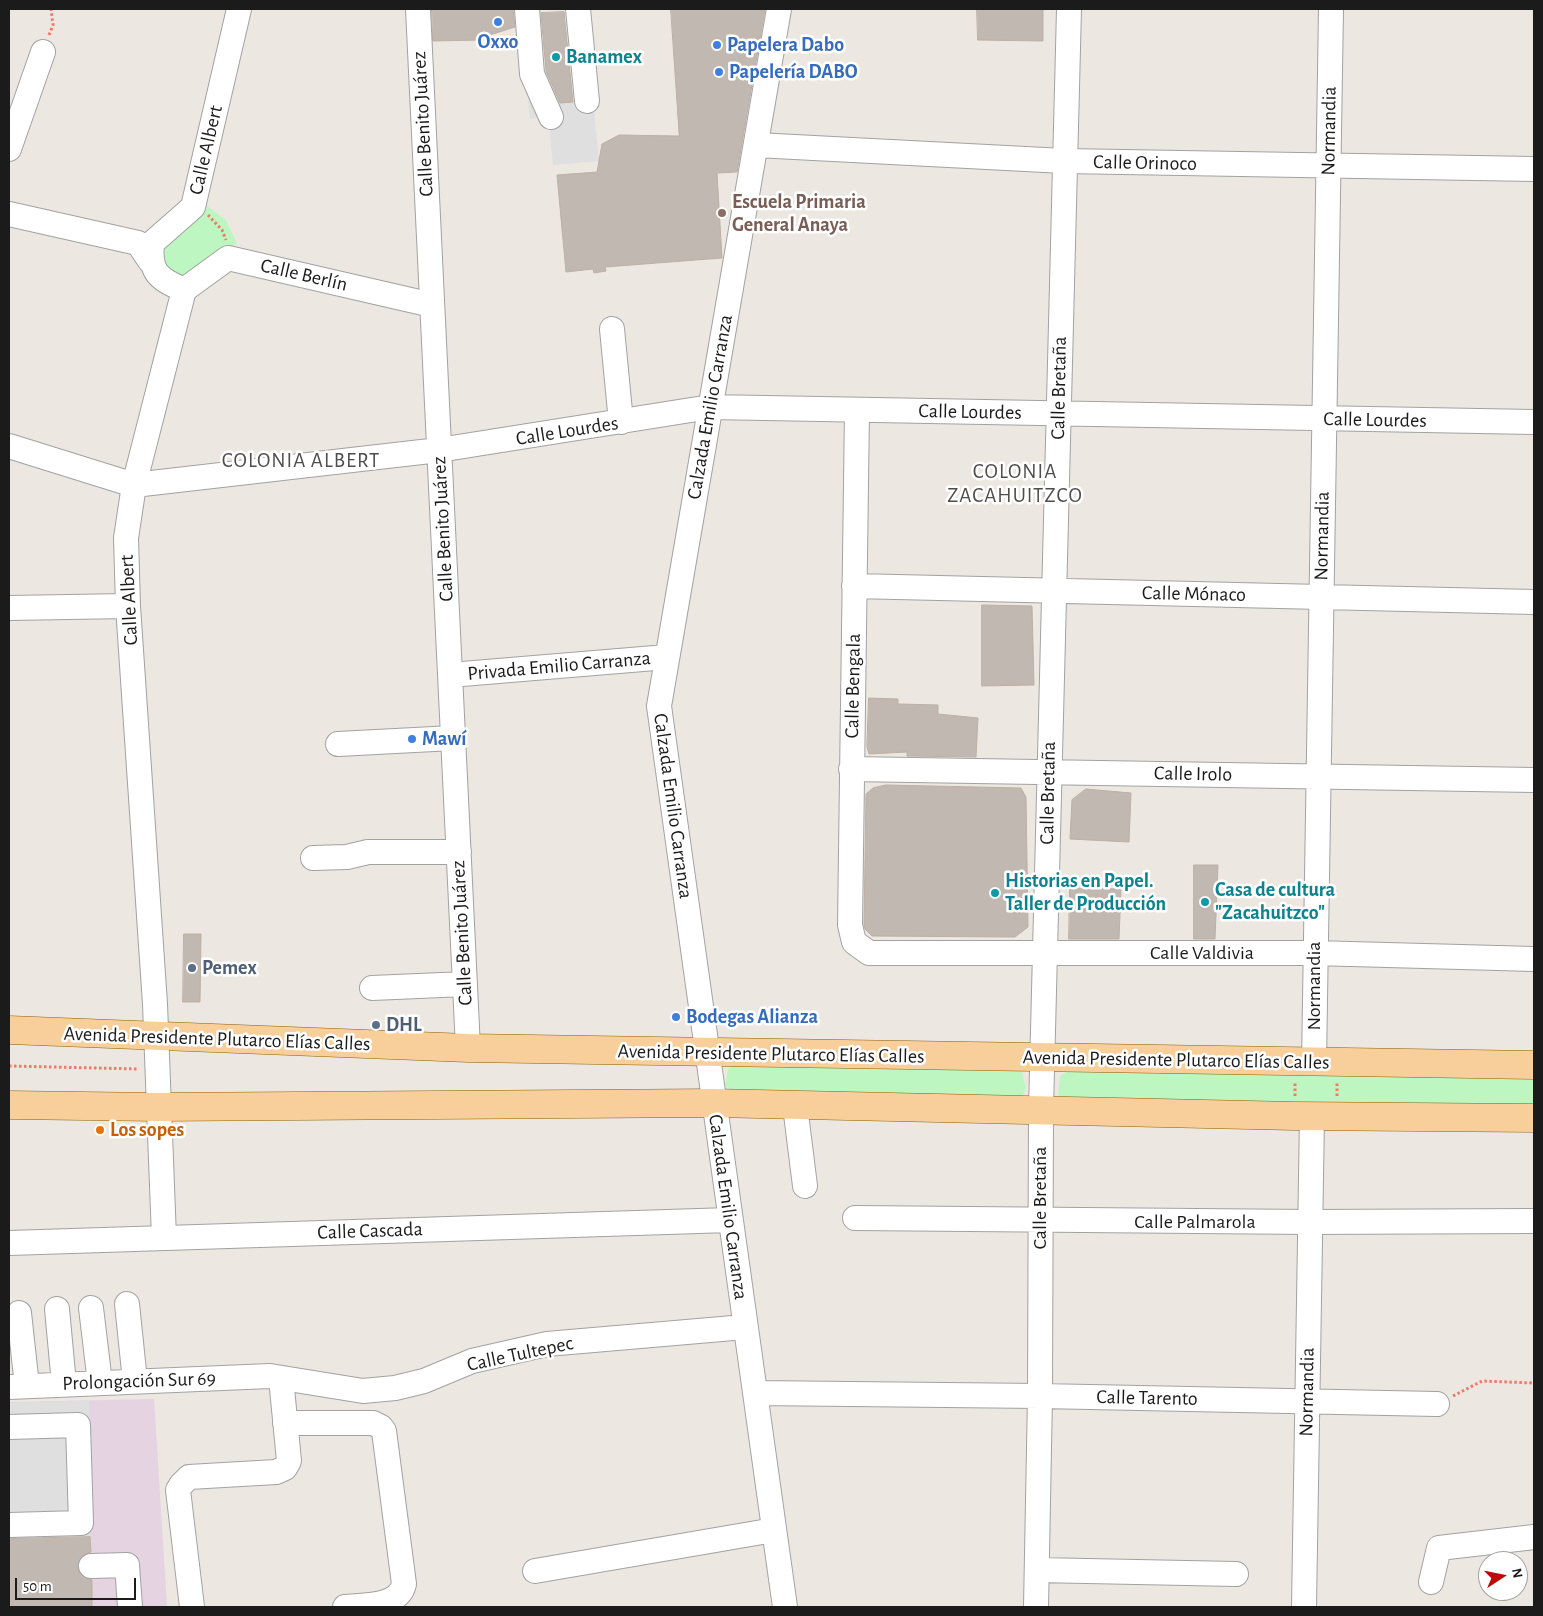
<!DOCTYPE html>
<html>
<head>
<meta charset="utf-8">
<style>
	body { margin:0 }
	#map { position:relative; width:1543px; height:1616px; overflow:hidden; background:#ece8e1; font-family:"Alegreya Sans",sans-serif }
	canvas { display:block }
	.frame { position:absolute; inset:0; border:10px solid #1b1b1b; pointer-events:none }
	.north { position:absolute; left:1478px; top:1551px; width:50px; height:50px; box-sizing:border-box; background:#fff; border:1px solid #a4a4a4; border-radius:50%; rotate:79deg; font-size:14px; font-weight:700; line-height:20px; text-align:center; color:#1b1b1b }
	.north::after { content:''; display:block; margin:auto; width:18px; height:22px; background:#be0809; clip-path:polygon(50% 0,100% 100%,50% 72%,0 100%) }
	.scale { position:absolute; left:15px; top:1578px; width:121px; height:22px; box-sizing:border-box; border:2px solid #1b1b1b; border-top:0; padding-left:6px; font-size:15px; line-height:18px; white-space:nowrap; color:#1b1b1b; -webkit-text-stroke:4px #fff; paint-order:stroke }
</style>
</head>
<body>
<div id="map">
<canvas width="1543" height="1616"></canvas>
<div class="frame"></div>
<div class="north">N</div>
<div class="scale">50 m</div>
</div>
<script>
const c = document.querySelector('canvas').getContext('2d');
c.lineJoin = 'round';
function paint(path, color) { c.fillStyle = color; c.fill(path, 'evenodd'); }
function strokePath(path, color, width, dash) { c.strokeStyle = color; c.lineWidth = width; c.lineCap = dash ? 'butt' : 'round'; c.setLineDash(dash || []); c.stroke(path); }
function label(font, color, halo, rows, align = 'center') {
  c.font = font + ' "Alegreya Sans",sans-serif'; c.lineWidth = 5; c.setLineDash([]); c.textBaseline = 'middle'; c.strokeStyle = halo; c.fillStyle = color; for (const [text, x, y, turn = 0] of rows) {
    c.save(); c.translate(x, y); c.rotate((+turn || 0) * Math.PI / 180); c.textAlign = isNaN(turn) ? turn : align; if (halo) c.strokeText(text, 0, 0); c.fillText(text, 0, 0); c.restore();
  }
}
paint(new Path2D(`
	M154,1399L167,1607H9V1402Z`), '#e5d3e2');
paint(new Path2D(`
	M206,205L226,220L237,243L186,280L167,267L160,246Z
	M734,1065L1008,1067L1022,1072L1026,1088L1024,1094L1012,1099L741,1095L725,1086L728,1069Z
	M1069,1070L1534,1079V1108L1067,1101L1058,1095L1060,1076Z`), '#bef6c2');
paint(new Path2D(`
	M568,71L571,102L593,100L599,161L553,165L548,117L530,119L526,75Z
	M89,1400L90,1537L9,1539V1403Z`), '#dfdfdf');
const building = new Path2D(`
	M432,9H513L515,27L483,37V40L433,41Z
	M671,9H765L737,172L717,173L722,258L605,267L606,271L594,273L593,269L566,272L557,175L597,172L602,144L619,135L679,136Z
	M977,9H1043V41L978,40Z
	M564,12L573,102L560,103L546,71L541,13Z
	M982,605L1032,606L1034,685L982,686Z
	M869,698L898,699V704L938,705V714L978,718L976,757L907,756V752L869,754L867,747Z
	M886,785L1021,788L1026,797L1028,927L1015,937L872,936L865,929L864,924L866,794L873,788Z
	M1086,789L1131,793L1129,842L1070,839L1072,800Z
	M1194,865H1218L1215,939H1194Z
	M1070,888L1121,889L1119,939H1069Z
	M184,934H201L200,1002H183Z
	M90,1537L91,1552L83,1555L77,1566L80,1574L92,1580V1607H9V1539Z`);
paint(building, '#c0b8b1');
strokePath(building, '#bdafa4', 1);
const minor = new Path2D(`
	M418,9L468,1048
	M527,9L532,74L551,117
	M578,9L587,101
	M779,9L659,706L785,1607
	M756,145L1064,161L1534,169
	M9,149L43,52
	M9,214L138,243L150,261
	M184,290L228,258L432,305
	M612,329L621,422
	M857,410L850,925L854,942L869,953H1314L1534,959
	M9,446L134,485L439,450L710,407L1534,422
	M854,586L1534,602
	M9,608L128,606
	M450,675L667,657
	M338,744L453,738
	M851,769L1534,780
	M313,858L347,857L368,852H459
	M372,988L465,984
	M1314,1063L1331,9
	M795,1106L805,1186
	M855,1218L1310,1222L1534,1221
	M164,1238L155,1004L128,606L126,538L134,485L184,290C159,279 149,273 152,243L193,207L239,9
	M9,1243L730,1220
	M127,1304L135,1381
	M91,1308L100,1383
	M57,1309L64,1384
	M19,1313L27,1386
	M9,1387L270,1376L363,1391L395,1388L424,1381L472,1361L547,1344L745,1327
	M755,1393L1040,1396L1437,1404
	M285,1423H373L381,1427L384,1431L404,1584C399,1607 365,1605 345,1607
	M9,1427L78,1425L81,1523L9,1525
	M91,1566L127,1565L130,1607
	M1037,1570L1236,1574
	M535,1571L774,1530
	M1431,1582L1439,1548L1534,1537
	M192,1607L178,1490L181,1485L189,1477L276,1472L285,1468L289,1461L281,1378
	M1036,1607L1040,1396L1041,1109L1069,9
	M1304,1607L1312,1116`);
const major = new Path2D(`
	M9,1030L468,1048L1534,1065
	M9,1105L158,1107L713,1103L1294,1116L1534,1118`);
strokePath(minor, '#a2a2a2', 26);
strokePath(major, '#8c5f06', 29);
strokePath(new Path2D(`
	M49,35L53,25L51,9
	M208,215L222,230L226,240
	M9,1066L138,1069
	M1295,1096V1082
	M1337,1096V1082
	M1453,1396L1482,1381L1534,1383`), '#f4776a', 3, [2.5, 2.5]);
strokePath(minor, '#fff', 24);
strokePath(major, '#f8cf9a', 28);
for (const [x, y, r, color] of [
	[498,22,5,"#3f7fe0"],
	[717,45,5,"#3f7fe0"],
	[556,57,5,"#0f9aa8"],
	[719,72,5,"#3f7fe0"],
	[722,213,5,"#8d6e63"],
	[412,739,5,"#3f7fe0"],
	[995,893,5,"#0f9aa8"],
	[1205,902,5,"#0f9aa8"],
	[192,968,5,"#5c6f8a"],
	[676,1017,5,"#3f7fe0"],
	[376,1025,5,"#5c6f8a"],
	[100,1130,5,"#e8710a"]
]) { const dot = new Path2D(); dot.arc(x, y, r, 0, 2 * Math.PI); c.fillStyle = color; c.fill(dot); strokePath(dot, '#fff', 2); }
label('bold 20px', '#366cbe', '#fff', [
	["Oxxo",498,42,"center"],
	["Papelera Dabo",727,45],
	["Papelería DABO",729,72],
	["Mawí",422,739],
	["Bodegas Alianza",686,1017]
], 'left');
label('bold 20px', '#0d838f', '#fff', [
	["Banamex",566,57],
	["Historias en Papel.",1005,881],
	["Taller de Producción",1005,904],
	["Casa de cultura",1215,890],
	["\"Zacahuitzco\"",1215,913]
], 'left');
label('20px', '#1b1b1b', '#fff', [
	["Calle Benito Juárez",423,124,-93],
	["Normandia",1329,131,-89],
	["Calle Albert",206,150,-77],
	["Calle Orinoco",1145,163,1],
	["Calle Berlín",304,275,13],
	["Calle Bretaña",1059,388,-89],
	["Calzada Emilio Carranza",710,407,-80],
	["Calle Lourdes",970,412,1],
	["Calle Lourdes",1375,420,1],
	["Calle Lourdes",567,431,-9],
	["Calle Benito Juárez",443,529,-93],
	["Normandia",1322,536,-89],
	["Calle Mónaco",1194,594,1],
	["Calle Albert",129,600,-93],
	["Privada Emilio Carranza",559,666,-5],
	["Calle Bengala",853,686,-89],
	["Calle Irolo",1193,774,1],
	["Calle Bretaña",1048,793,-89],
	["Calzada Emilio Carranza",673,806,82],
	["Calle Benito Juárez",462,933,-93],
	["Calle Valdivia",1202,953],
	["Normandia",1314,986,-90],
	["Avenida Presidente Plutarco Elías Calles",217,1039,2],
	["Avenida Presidente Plutarco Elías Calles",771,1054,1],
	["Avenida Presidente Plutarco Elías Calles",1176,1060,1],
	["Calle Bretaña",1040,1198,-90],
	["Calzada Emilio Carranza",728,1207,82],
	["Calle Palmarola",1195,1222],
	["Calle Cascada",370,1231,-2],
	["Calle Tultepec",520,1354,-12],
	["Prolongación Sur 69",139,1381,-2],
	["Normandia",1307,1392,-89],
	["Calle Tarento",1147,1398,1]
]);
label('bold 20px', '#785e54', '#fff', [
	["Escuela Primaria",732,202],
	["General Anaya",732,225]
], 'left');
label('bold 20px', '#4e5e75', '#fff', [
	["Pemex",202,968],
	["DHL",386,1025]
], 'left');
label('bold 20px', '#c56008', '#fff', [
	["Los sopes",110,1130]
], 'left');
c.letterSpacing = '1px';
label('21px', '#4e4e4e', '#fff', [
	["COLONIA ALBERT",301,461],
	["COLONIA",1015,472],
	["ZACAHUITZCO",1015,496]
]);
c.letterSpacing = '0px';
</script>
</body>
</html>
